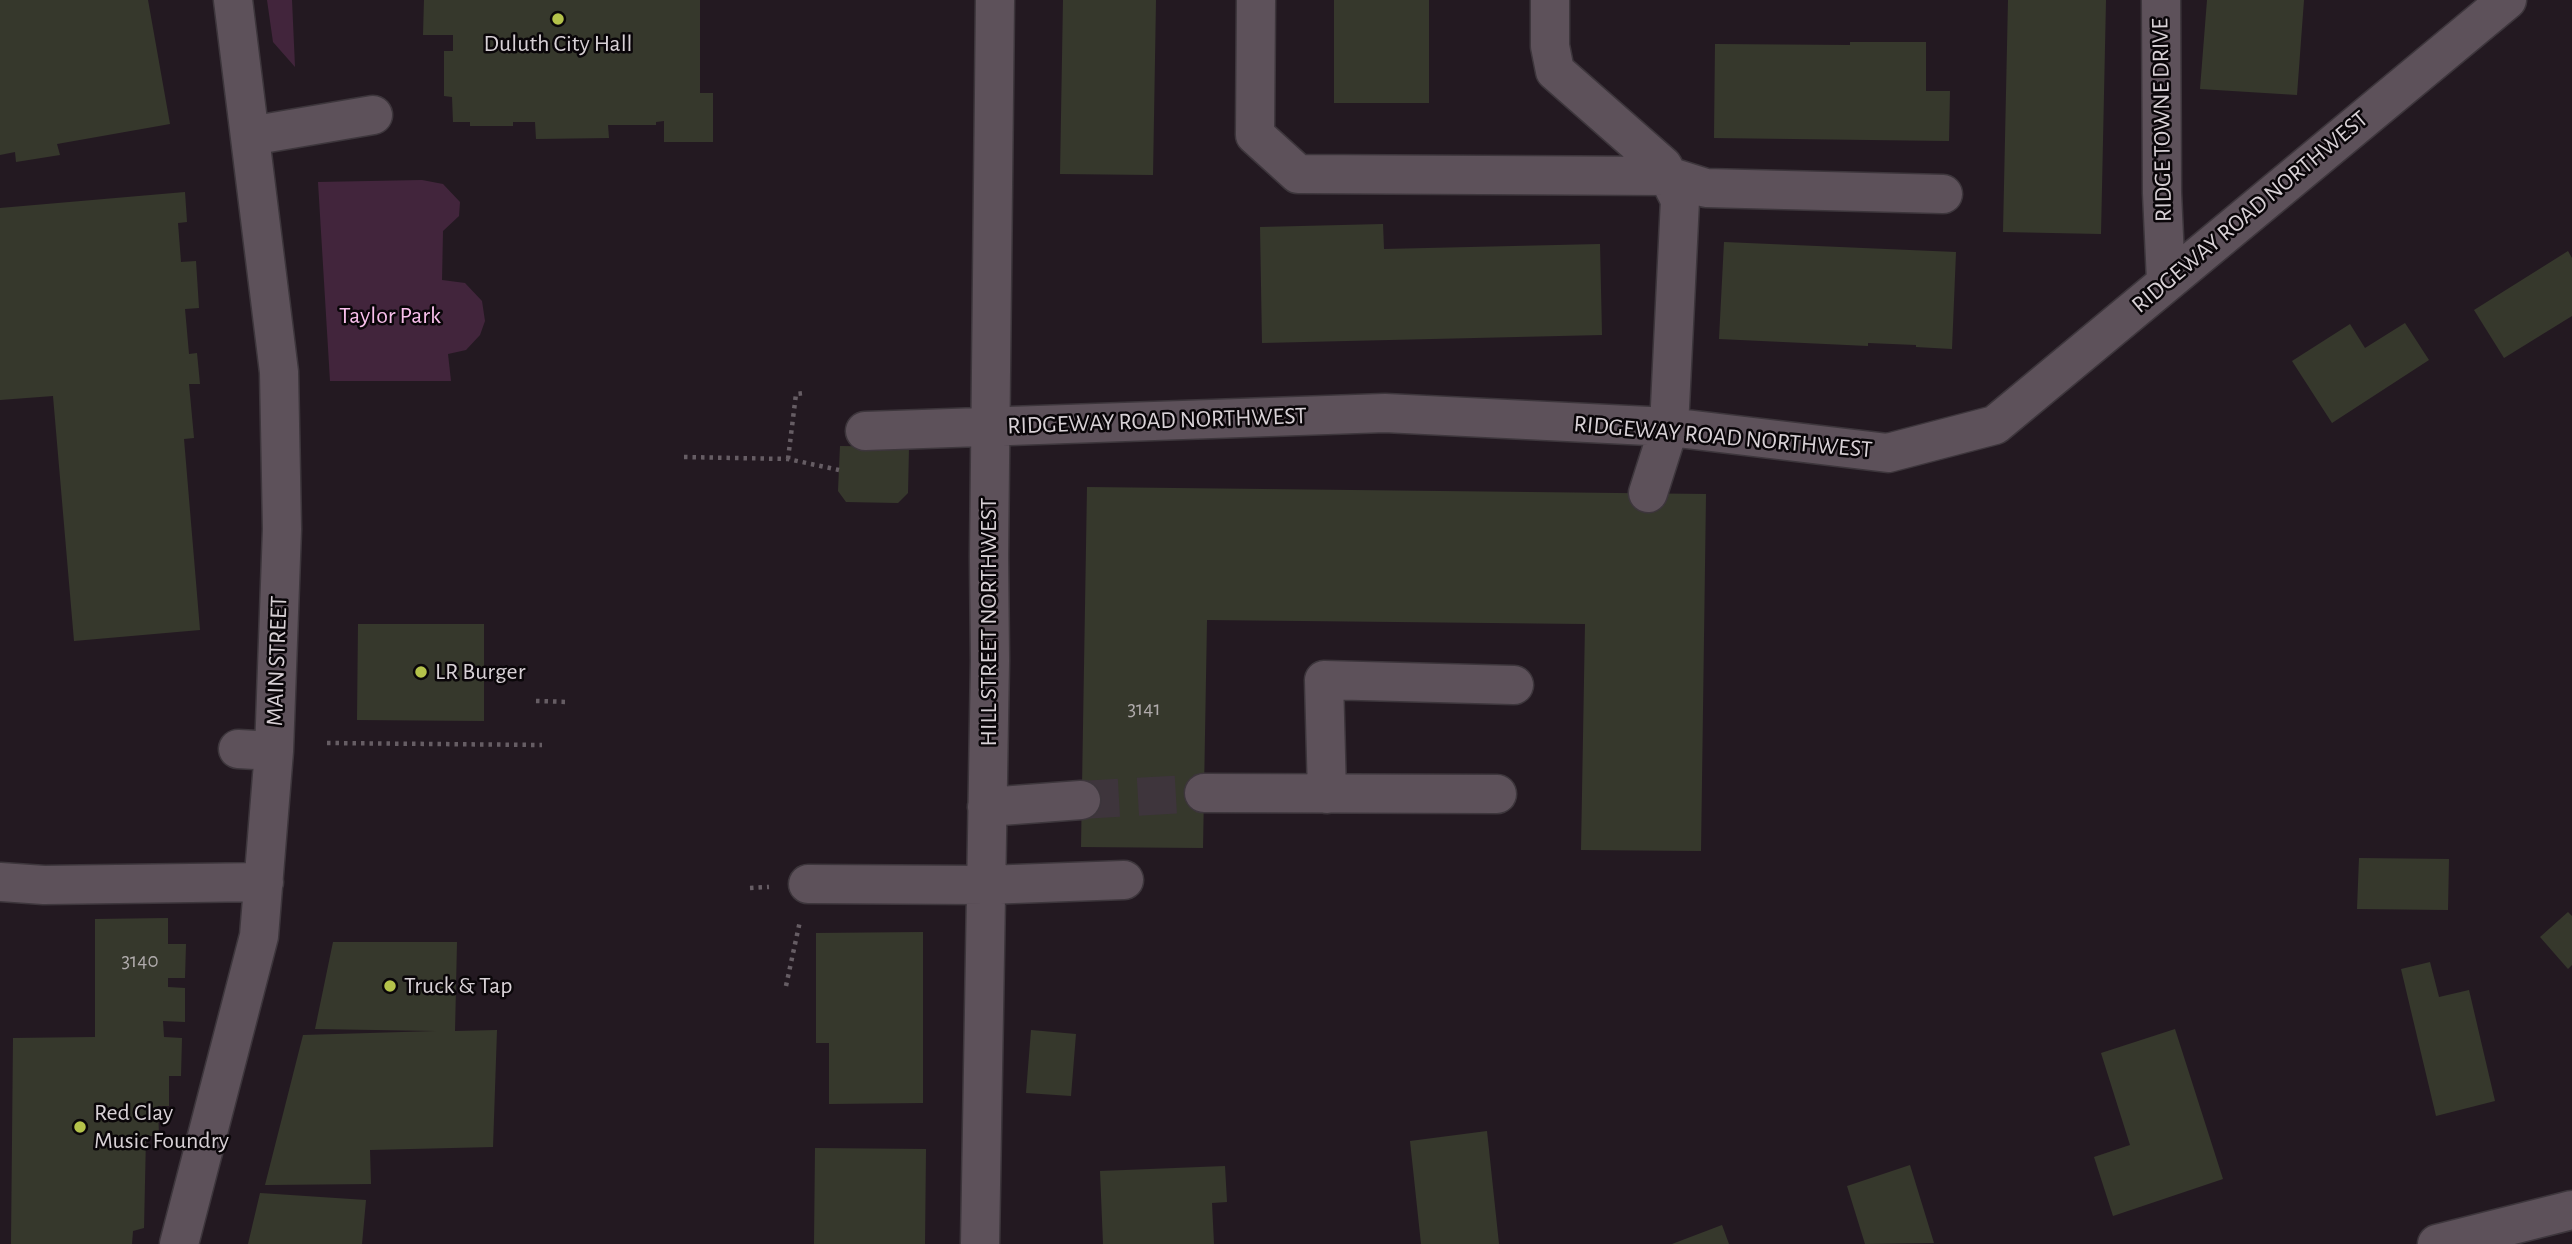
<!DOCTYPE html>
<html>
<head>
<meta charset="utf-8">
<style>
	body { margin:0 }
	canvas { display:block; background:#231921 }
</style>
</head>
<body>
<canvas width="2572" height="1244"></canvas>
<script>
const c = document.querySelector('canvas').getContext('2d');
c.lineJoin = 'round';
function paint(path, color) { c.fillStyle = color; c.fill(path, 'evenodd'); }
function strokePath(path, color, width, dash) { c.strokeStyle = color; c.lineWidth = width; c.lineCap = dash ? 'butt' : 'round'; c.setLineDash(dash || []); c.stroke(path); }
function label(font, color, halo, rows, align = 'center') {
  c.font = font + ' "Alegreya Sans",sans-serif'; c.lineWidth = 5; c.setLineDash([]); c.textBaseline = 'middle'; c.strokeStyle = halo; c.fillStyle = color; for (const [text, x, y, turn = 0] of rows) {
    c.save(); c.translate(x, y); c.rotate((+turn || 0) * Math.PI / 180); c.textAlign = isNaN(turn) ? turn : align; if (halo) c.strokeText(text, 0, 0); c.fillText(text, 0, 0); c.restore();
  }
}
paint(new Path2D(`
	M267,0H292L295,67L273,42Z
	M422,180L443,184L460,202L459,216L443,231L442,280L465,283L482,301L485,321L480,335L466,350L448,354L451,381H330L318,182Z`), '#42253c');
paint(new Path2D(`
	M0,0H148L170,124L57,144L60,155L16,162L15,152L0,155Z
	M424,0H700V93H713V142H664V121L656,122V125H608L609,138L536,139L535,122H513V126H470V122H453L452,97L444,96V51H453V35H423Z
	M1063,0H1156L1153,175L1060,174Z
	M1334,0H1429V103H1334Z
	M2008,0H2106L2101,234L2003,232Z
	M2207,0H2304L2297,95L2200,89Z
	M1850,42H1926V91H1950L1949,141L1714,138L1715,44L1850,45Z
	M185,192L187,222L178,223L181,262L196,261L199,308L185,309L189,354L197,353L200,384H189L194,438L184,439L200,630L74,641L53,396L0,400V208Z
	M1383,224L1384,249L1600,244L1602,335L1262,343L1260,227Z
	M1724,242L1956,252L1952,349L1916,347V345L1868,343V346L1719,339Z
	M2568,251L2572,258V316L2504,358L2474,310Z
	M2405,323L2429,360L2332,423L2292,361L2350,324L2365,348Z
	M840,446L909,447L908,493L898,503L846,502L838,491Z
	M1087,487L1706,494L1701,851L1581,850L1585,624L1207,620L1203,848L1081,847Z
	M358,624H484V721L357,720Z
	M2359,858L2449,859L2448,910L2357,909Z
	M2568,912L2572,916V965L2568,969L2540,937Z
	M168,918V944H186L185,978H168V987L185,988V1022L163,1021L164,1037L182,1038L181,1076H169V1106H158L159,1136H146L144,1228L133,1231L132,1244H11L13,1038L95,1037V919Z
	M923,932V1103L829,1104V1043H816V933Z
	M333,942H457L455,1031L497,1030L493,1147L370,1150L371,1184L265,1185L303,1035L436,1031L315,1029Z
	M2430,962L2439,997L2469,990L2495,1101L2436,1116L2401,969Z
	M2175,1029L2223,1179L2113,1216L2094,1157L2130,1145L2101,1053Z
	M1031,1030L1076,1034L1071,1096L1026,1093Z
	M1487,1131L1499,1244H1421L1410,1141Z
	M815,1148L926,1149L925,1244H814Z
	M1910,1165L1934,1243L1865,1244L1847,1186Z
	M1225,1166L1227,1202L1212,1203L1214,1244H1103L1100,1171Z
	M260,1193L366,1200L362,1244H248Z
	M1722,1225L1729,1244H1672Z`), '#36382c');
strokePath(new Path2D(`
	M1081,800L1204,793`), '#3e353c', 38, [38, 19]);
const minor = new Path2D(`
	M1256,0L1255,135L1298,174L1668,176L1706,188L1943,194
	M1550,0V46L1555,71L1663,166L1680,200L1669,427L1648,493
	M2161,0L2162,193L2166,281
	M250,136L373,115
	M865,431L1385,413L1669,427L1888,453L1995,425L2507,0
	M238,749L274,751
	M1204,793L1497,794
	M1327,794L1324,680L1514,685
	M987,807L1081,800
	M0,882L44,885L264,882
	M808,884L986,885L1124,880
	M179,1244L259,936L274,751L282,529L279,372L233,0
	M980,1244L990,661L989,556L995,0
	M2437,1244L2572,1210`);
strokePath(minor, '#3d363c', 41);
strokePath(new Path2D(`
	M684,457L788,459L839,470
	M788,459L796,394L804,393
	M536,701L569,702
	M327,743L542,745
	M750,888L769,887
	M786,986L800,921`), '#665d64', 4.5, [3.5, 5]);
strokePath(minor, '#5d515a', 38);
for (const [x, y, r, color] of [
	[558,19,7,"#b4c24a"],
	[421,672,7,"#b4c24a"],
	[390,986,7,"#b4c24a"],
	[80,1127,7,"#b4c24a"]
]) { const dot = new Path2D(); dot.arc(x, y, r, 0, 2 * Math.PI); c.fillStyle = color; c.fill(dot); strokePath(dot, '#0a0609', 2.5); }
label('21px', '#b0abac', null, [
	["3141",1144,709],
	["3140",140,961]
]);
label('24px', '#d8d1d6', '#0a0609', [
	["Duluth City Hall",558,44,"center"],
	["LR Burger",435,672],
	["Truck & Tap",404,986],
	["Red Clay",94,1113],
	["Music Foundry",94,1141]
], 'left');
label('24px', '#d8d1d6', '#0a0609', [
	["RIDGE TOWNE DRIVE",2162,120,-91],
	["RIDGEWAY ROAD NORTHWEST",2250,212,-40],
	["RIDGEWAY ROAD NORTHWEST",1157,421,-2],
	["RIDGEWAY ROAD NORTHWEST",1723,437,5],
	["HILL STREET NORTHWEST",989,622,-90],
	["MAIN STREET",277,661,-88]
]);
label('24px', '#f8bfeb', '#0a0609', [
	["Taylor Park",390,316]
]);
</script>
</body>
</html>
